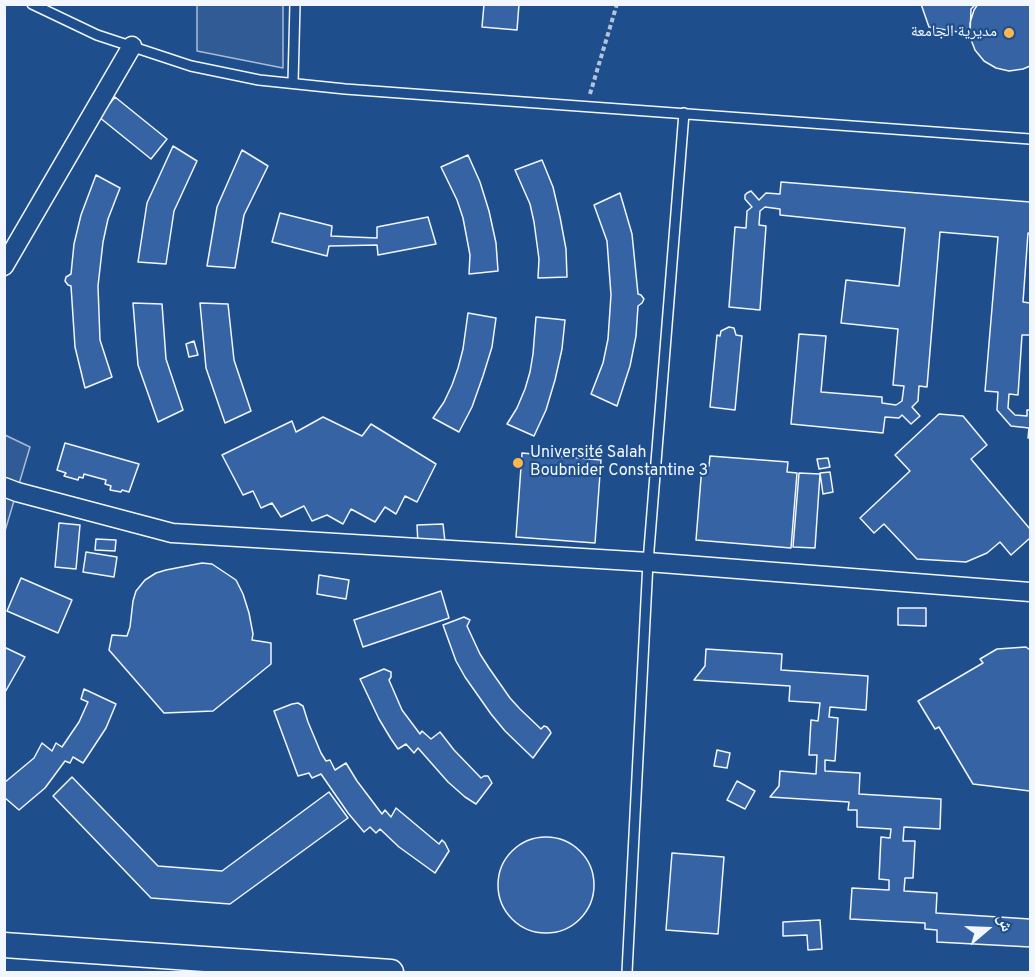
<!DOCTYPE html>
<html>
<head>
<meta charset="utf-8">
<style>
	body { margin:0 }
	#map { position:relative; width:1035px; height:977px; overflow:hidden; background:#1f4e8c; font-family:Overpass,"Noto Naskh Arabic",sans-serif }
	canvas { display:block }
	.frame { position:absolute; inset:0; border:6px solid #f2f6ff; pointer-events:none }
	.north { position:absolute; left:957px; top:899px; width:60px; height:60px; -webkit-text-stroke:4px #1f4e8c; paint-order:stroke; rotate:71deg; font-size:16px; font-weight:700; line-height:24px; text-align:center; color:#f2f6ff }
	.north::after { content:''; display:block; margin:auto; width:21px; height:27px; background:#f2f6ff; clip-path:polygon(50% 0,100% 100%,50% 72%,0 100%) }
</style>
</head>
<body>
<div id="map">
<canvas width="1035" height="977"></canvas>
<div class="frame"></div>
<div class="north">ش</div>
</div>
<script>
const c = document.querySelector('canvas').getContext('2d');
c.lineJoin = 'round';
function paint(path, color) { c.fillStyle = color; c.fill(path, 'evenodd'); }
function strokePath(path, color, width, dash) { c.strokeStyle = color; c.lineWidth = width; c.lineCap = dash ? 'butt' : 'round'; c.setLineDash(dash || []); c.stroke(path); }
function label(font, color, halo, rows, align = 'center') {
  c.font = font + ' Overpass,"Noto Naskh Arabic",sans-serif'; c.lineWidth = 4.5; c.setLineDash([]); c.textBaseline = 'middle'; c.strokeStyle = halo; c.fillStyle = color; for (const [text, x, y, turn = 0] of rows) {
    c.save(); c.translate(x, y); c.rotate((+turn || 0) * Math.PI / 180); c.textAlign = isNaN(turn) ? turn : align; if (halo) c.strokeText(text, 0, 0); c.fillText(text, 0, 0); c.restore();
  }
}
const built = new Path2D(`
	M197,5H283V68L197,51Z
	M5,435L30,447L5,531Z`);
paint(built, '#305b95');
strokePath(built, '#a8bbd7', 1.5);
const building = new Path2D(`
	M484,4H519L517,30L482,27Z
	M921,4H976L971,9L970,34L929,27Z
	M978,4H1030V66L1023,69L1009,71L996,68L984,61L975,50L970,37V23L974,10Z
	M115,97L167,139L151,159L99,117Z
	M173,146L197,161L174,211L166,264L138,262L147,203Z
	M242,150L268,166L244,215L235,268L207,266L217,207Z
	M468,155L480,182L489,211L496,243L498,271L469,274L470,255L463,218L457,200L441,167Z
	M542,160L553,187L560,217L566,249L567,277L538,278L539,259L534,222L530,204L515,170Z
	M96,175L120,188L108,219L103,242L98,286L100,340L112,377L85,388L75,347L71,286L68,285L65,281L66,277L71,274L74,244L81,215Z
	M781,182L1030,202V234L1028,233L1023,302L1030,303V335H1022L1018,395L1009,394L1008,408L1015,415L1027,416V410H1030V438H1028L1029,428L1011,426L997,410L998,392L985,391L998,237L940,232L927,387L919,386L918,401L912,407L920,416L911,424L902,415L899,418L885,417L883,433L791,424L799,334L826,336L821,392L882,397V403L896,405L902,401L904,386L893,385L898,329L841,323L846,280L899,286L905,228L780,215V209L765,207L760,211L759,225L766,226L760,310L729,307L735,227L746,228L747,211L752,207L745,199V195L747,193L751,191L759,200L766,193L780,194Z
	M620,193L632,234L638,294L641,295L644,299L642,303L638,306L636,336L630,366L617,406L591,394L603,363L608,339L611,295L607,241L594,205Z
	M280,213L332,226L331,236L353,237L377,238V227L428,217L436,244L378,255L377,245L329,246L327,256L272,242Z
	M133,303L162,304L166,359L183,410L158,422L138,365Z
	M200,303L228,304L234,360L251,411L225,423L206,368Z
	M468,313L496,318L492,347L483,376L472,407L459,432L433,418L444,402L452,385L458,368L463,349Z
	M536,317L565,320L562,349L555,380L546,410L534,436L507,424L517,408L525,389L530,372L533,354Z
	M729,327L734,328L736,335L742,336L735,410L710,407L717,335L720,336L721,331Z
	M194,341L198,355L189,357L186,344Z
	M939,414L963,416L987,445L971,459L1030,529V538L1011,555L1000,542L987,553L966,562L917,559L884,524L874,533L860,518L910,471L895,455Z
	M323,417L362,436L371,424L436,464L417,502L405,496L396,514L385,507L375,522L351,509L343,524L327,515L312,521L304,506L281,517L272,503L261,508L253,491L243,495L222,455L292,421L296,432Z
	M65,443L139,464L129,492L122,490L121,492L110,490L111,486L105,484L106,480L84,474L83,478L79,477L78,480L64,476L66,473L57,470Z
	M522,453L601,460L595,543L516,537Z
	M710,456L788,462L787,472L797,473L791,548L696,540L702,466H709Z
	M828,458L830,467L819,469L817,459Z
	M830,472L833,492L823,494L820,473Z
	M799,473L820,474L815,548L793,547Z
	M59,523L80,525L76,569L55,567Z
	M443,524L445,542L418,544L417,525Z
	M96,539L116,540L115,551L95,550Z
	M86,552L117,557L114,577L83,572Z
	M202,563L212,564L236,580L243,594L249,613L253,634L252,640L271,643V664L213,711L164,713L109,650L112,635L127,636L130,627L133,601L136,591L145,580L156,573L166,570Z
	M319,575L349,580L346,599L317,594Z
	M21,578L72,600L58,633L7,611Z
	M441,591L449,618L363,647L354,620Z
	M898,608H926V626L898,625Z
	M464,617L470,620L467,626L480,654L489,668L510,698L520,709L541,729L544,726L547,727L550,731L551,733L533,758L505,731L491,714L465,677L456,661L443,625Z
	M4,647L25,657L4,694Z
	M1026,647L1030,650V791L973,784L939,727L935,729L918,701L983,663L980,659L997,649Z
	M706,649L782,654L781,670L868,676L866,710L830,707L829,717L838,718L835,761L825,760V771L860,773L859,794L941,799L940,829L904,827L903,841H915L913,878H905L904,891L937,893L936,913L1030,919V947L937,942V930L925,929V923L850,919L852,888L889,890V880L879,879L881,837L890,838L891,829L857,827V810H848L849,802L770,797L779,786L780,771L816,774L817,755H809L811,720L818,721L820,703L789,701L790,686L694,680L705,666Z
	M384,669L391,672V677L389,680L402,710L420,734L422,731L431,739L440,732L454,750L481,778L484,776H488L492,783L476,804L465,797L448,782L418,748L414,753L406,744L398,749L391,739L379,719L360,679Z
	M84,689L116,704L106,728L83,763L73,757L70,763L65,761L45,788L19,810L4,797V783L34,758L42,743L52,751L56,743L62,747L79,722L88,702L81,699Z
	M298,703L303,706L308,722L321,753L326,761L330,760L335,770L346,763L357,781L382,814L385,810L391,817L396,808L439,844L442,840L445,843L449,851L435,873L399,847L380,829L376,833L370,827L364,832L348,813L321,774L312,778L309,773L298,776L274,711L292,704Z
	M717,750L730,753L727,768L714,766Z
	M72,777L158,866L222,871L329,792L348,818L230,904L151,898L53,796Z
	M737,781L755,791L745,809L727,800Z
	M498 885a48 48 0 1 1 96 0a48 48 0 1 1-96 0Z
	M672,853L724,857L718,934L666,930Z
	M820,920L822,949L808,950L807,935L783,936V922Z`);
paint(building, '#3563a3');
strokePath(building, '#f2f6ff', 1.5);
const lane = new Path2D(`
	M32,4L97,35L191,66L259,80L345,89L1030,139
	M293,83L295,4
	M627,972L648,562L684,113`);
const street = new Path2D(`
	M4,266L132,46
	M4,487L17,492L172,533L648,562L1030,592`);
const secondary = new Path2D(`
	M4,945L391,972`);
strokePath(lane, '#f2f6ff', 12);
strokePath(street, '#f2f6ff', 21);
strokePath(secondary, '#f2f6ff', 27);
strokePath(new Path2D(`
	M590,94L617,4`), '#b3c4dc', 4, [4.5, 3]);
strokePath(lane, '#1f4e8c', 9);
strokePath(street, '#1f4e8c', 18);
strokePath(secondary, '#1f4e8c', 24);
for (const [x, y, r, color] of [
	[1009,33,6,"#ffb74d"],
	[518,463,6,"#ffb74d"]
]) { const dot = new Path2D(); dot.arc(x, y, r, 0, 2 * Math.PI); c.fillStyle = color; c.fill(dot); strokePath(dot, '#1f4e8c', 2); }
label('16px', '#f2f6ff', '#1f4e8c', [
	["مديرية الجامعة",997,33],
	["Université Salah",530,454,"left"],
	["Boubnider Constantine 3",530,472,"left"]
], 'right');
</script>
</body>
</html>
